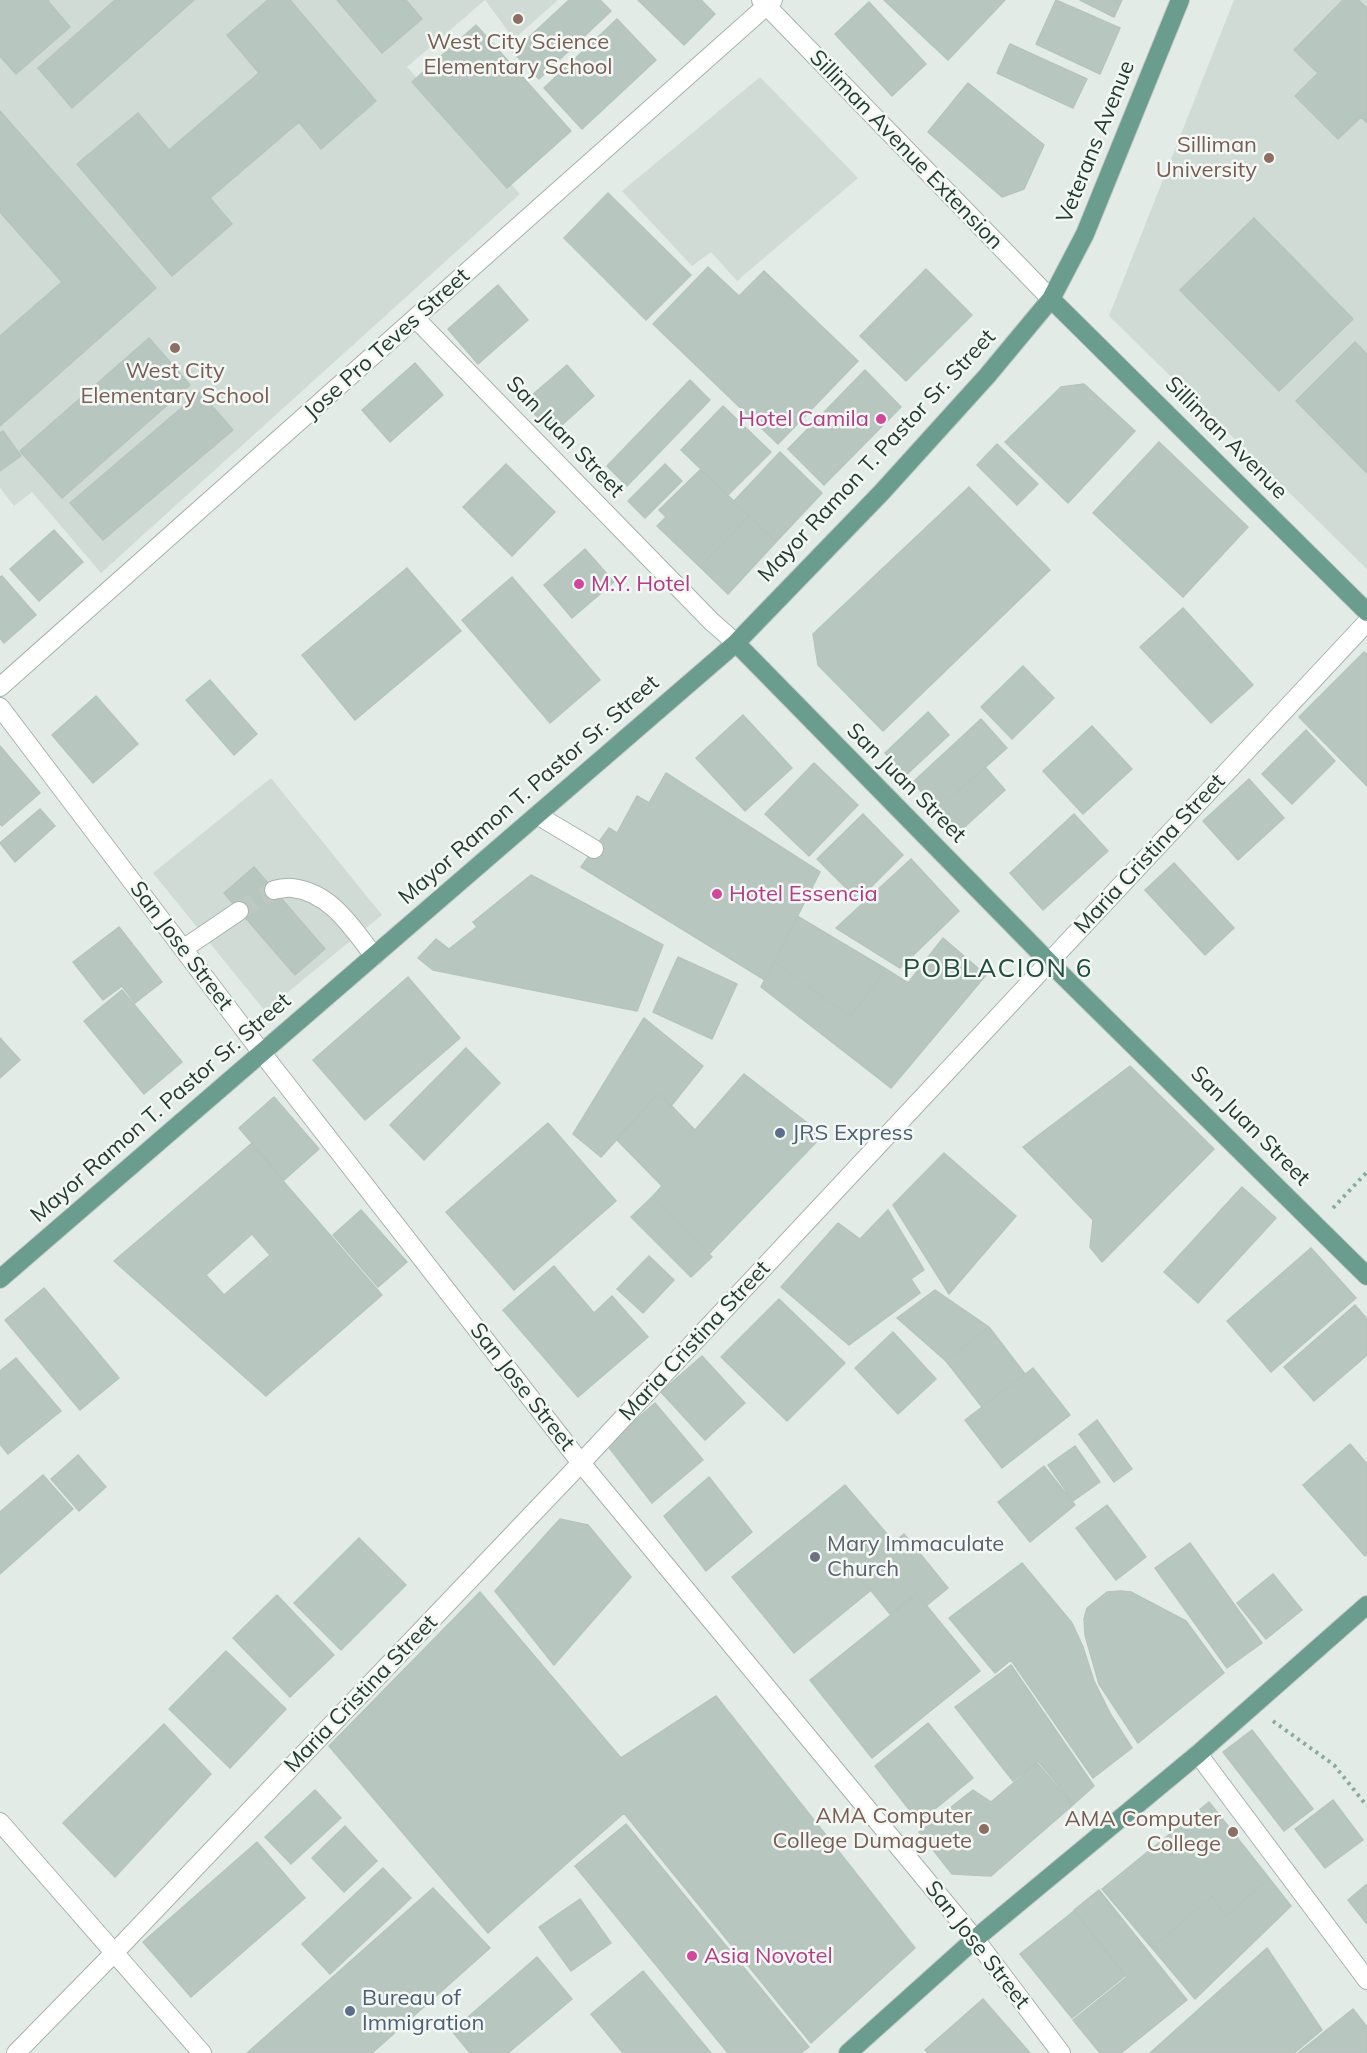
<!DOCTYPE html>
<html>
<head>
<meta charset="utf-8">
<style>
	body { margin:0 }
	canvas { display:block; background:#e3ebe7 }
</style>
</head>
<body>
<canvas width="1367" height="2053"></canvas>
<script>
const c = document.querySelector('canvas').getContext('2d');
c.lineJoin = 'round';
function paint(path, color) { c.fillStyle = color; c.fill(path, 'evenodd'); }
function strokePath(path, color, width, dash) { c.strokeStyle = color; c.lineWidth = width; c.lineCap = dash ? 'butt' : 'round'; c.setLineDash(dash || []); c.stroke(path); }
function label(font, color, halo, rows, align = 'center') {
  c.font = font + ' Mulish,sans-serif'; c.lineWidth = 5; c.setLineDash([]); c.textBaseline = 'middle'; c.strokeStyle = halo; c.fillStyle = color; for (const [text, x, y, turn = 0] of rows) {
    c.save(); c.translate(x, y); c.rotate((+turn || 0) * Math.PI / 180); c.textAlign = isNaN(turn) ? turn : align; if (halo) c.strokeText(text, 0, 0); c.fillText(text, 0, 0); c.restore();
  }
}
paint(new Path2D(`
	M0,0H558L514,39L485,0L407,67L520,194L101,573L32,492L14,506L0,488Z
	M1234,0H1367V569L1109,316Z
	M760,77L858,178L737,281L711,252L692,266L622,191Z
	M271,778L382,915L265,1011L153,873Z`), '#d1dbd6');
const building = new Path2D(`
	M0,0H49L48,1L70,27L16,74L0,56Z
	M115,0H194L72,108L38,68Z
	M268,0H290L376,101L321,149L299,122L210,198L232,224L172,276L77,164L138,113L169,150L259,73L227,35Z
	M337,0H406L422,19L382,53Z
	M569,0H600L611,11L539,79L513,52Z
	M638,0H701L715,14L684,45Z
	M884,0H1005L948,60Z
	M1056,0L1120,28L1100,74L1036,44Z
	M1080,0H1122L1114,17Z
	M1343,0H1358L1367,8V123L1361,117L1338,139L1295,96L1318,73L1294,50Z
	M869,2L926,64L892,96L835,34Z
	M617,19L656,60L582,129L544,88Z
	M476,25L571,131L507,188L412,82Z
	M1010,44L1087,79L1073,108L997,73Z
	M968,83L1044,145L1024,189L1002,197L928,132Z
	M0,111L156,288L0,426V336L62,282L0,212Z
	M608,193L691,275L646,320L564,238Z
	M1254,218L1353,319L1279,391L1180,290Z
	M708,267L739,296L764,271L858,361L778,444L653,324Z
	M926,269L972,315L906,381L860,336Z
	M498,285L528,320L478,364L448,329Z
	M149,338L190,385L62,498L20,451Z
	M1355,342L1367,354V473L1296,401Z
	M415,363L443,395L390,442L362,410Z
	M567,365L594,396L552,434L524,402Z
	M865,370L901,407L824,485L788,449Z
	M690,380L710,400L627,486L607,466Z
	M1084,384L1135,431L1068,503L1005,442L1061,387Z
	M200,392L233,430L103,540L70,503Z
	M723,406L771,452L728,495L681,450Z
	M3,431L21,456L0,471V433Z
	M1159,442L1248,527L1183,597L1093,513Z
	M997,444L1038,484L1017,505L977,465Z
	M780,452L822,493L776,542L734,501Z
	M506,464L555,512L512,556L463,507Z
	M665,464L682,481L645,518L628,501Z
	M701,469L749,516L700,567L657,526L666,517L659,510Z
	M969,487L1050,570L883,731L818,665L813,634Z
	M749,516L776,542L728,594L700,567Z
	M54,530L83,562L39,601L10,569Z
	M585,549L614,582L572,618L544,585Z
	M407,568L461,631L355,720L302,655Z
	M2,576L36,615L4,643L0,638V577Z
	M512,577L600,680L550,723L462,620Z
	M1183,608L1253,685L1211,723L1140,647Z
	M1364,652L1367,654V786L1299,717Z
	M1023,666L1054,698L1012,739L981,707Z
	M210,680L257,734L234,755L186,700Z
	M96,696L138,744L93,783L52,735Z
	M928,712L949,735L905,776L885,753Z
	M743,715L792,768L745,811L696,758Z
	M981,719L1007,748L937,810L913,782Z
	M1092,726L1132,769L1083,814L1043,771Z
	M1306,730L1335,761L1292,804L1262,774Z
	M0,746L40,793L2,826L0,824Z
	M814,763L858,805L809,856L765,814Z
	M985,767L1005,790L958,833L937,810Z
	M666,773L820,872L765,980L581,867L609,828L617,833L637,796L649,803Z
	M1249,779L1284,818L1238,860L1203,821Z
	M40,809L55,826L15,862L0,843Z
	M863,814L903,855L858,900L817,859Z
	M1074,814L1108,851L1043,910L1010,873Z
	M911,859L959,911L900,968L836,928Z
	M1174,863L1234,928L1205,955L1145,890Z
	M254,867L325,949L295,975L224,893Z
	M531,875L663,945L637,1011L433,970L418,958L436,939L449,949L477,927L473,922Z
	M797,916L886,969L850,1017L774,961Z
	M119,927L162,982L135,1003L122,986L103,1000L73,962Z
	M943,938L986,975L891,1088L761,987L774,961L850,1017L886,969L908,983Z
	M678,957L737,984L712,1039L653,1012Z
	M408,977L460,1038L365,1120L313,1060Z
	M122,990L182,1062L144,1094L84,1021Z
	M644,1018L703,1066L671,1106L659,1093L601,1157L573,1134Z
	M0,1038L20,1060L0,1078Z
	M466,1048L500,1083L424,1160L390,1125Z
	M1130,1066L1214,1149L1102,1262L1090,1247L1093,1220L1023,1147Z
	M744,1074L823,1135L709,1254L652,1197L662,1186L616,1139L659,1093L695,1130Z
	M274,1097L319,1149L284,1180L239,1128Z
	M548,1123L616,1201L514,1290L446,1212Z
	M251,1144L382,1295L266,1396L114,1261ZM252,1234L270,1255L224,1295L206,1275Z
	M944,1153L1016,1216L949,1294L893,1205Z
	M1242,1187L1276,1218L1198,1303L1164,1272Z
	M652,1197L712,1257L691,1277L631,1217Z
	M361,1210L407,1262L378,1287L333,1235Z
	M888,1210L924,1270L911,1279L920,1293L849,1345L781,1287L838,1223L860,1239Z
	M1311,1248L1356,1298L1271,1372L1227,1321Z
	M649,1256L674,1280L643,1313L617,1289Z
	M554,1266L594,1313L612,1296L648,1337L578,1397L503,1310Z
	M44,1288L119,1378L80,1410L5,1320Z
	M935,1290L989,1327L946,1361L897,1318Z
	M779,1299L845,1363L787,1421L721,1357Z
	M1355,1305L1367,1319V1355L1314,1401L1284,1367Z
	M989,1327L1025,1374L982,1407L946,1361Z
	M893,1332L936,1379L898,1414L855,1368Z
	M702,1356L745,1403L705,1440L661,1392Z
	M16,1358L61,1411L8,1454L0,1444V1371Z
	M1033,1368L1070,1415L1002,1468L965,1420Z
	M655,1403L703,1460L652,1503L607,1445Z
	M1097,1420L1132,1469L1114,1482L1079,1434Z
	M1350,1444L1367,1464V1554L1365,1556L1303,1485Z
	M1075,1446L1100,1482L1073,1501L1048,1465Z
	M78,1455L106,1487L79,1511L51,1479Z
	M1044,1466L1075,1505L1030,1542L998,1502Z
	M43,1475L73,1509L0,1574V1512Z
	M709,1477L752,1532L706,1571L664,1516Z
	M845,1485L893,1541L855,1573L870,1591L794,1653L732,1577Z
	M1107,1505L1146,1557L1116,1580L1076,1528Z
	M560,1519L588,1525L631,1577L554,1665L495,1591Z
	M904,1534L948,1588L926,1606L917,1593L890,1614L857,1573Z
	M359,1538L406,1585L341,1650L294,1603Z
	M1190,1543L1262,1643L1227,1668L1155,1568Z
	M1022,1563L1072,1623L1083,1647L1094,1681L1111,1715L1132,1748L1093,1778L1011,1660L995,1673L949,1618Z
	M1273,1574L1302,1610L1266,1639L1237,1603Z
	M1121,1591L1131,1592L1146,1600L1186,1621L1224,1673L1138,1743L1099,1684L1085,1635L1084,1619L1087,1608L1107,1592Z
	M480,1592L621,1758L716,1696L915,1948L811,2043L624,1813L488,1933L329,1746Z
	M917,1594L980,1671L872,1758L810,1680Z
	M277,1595L334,1655L290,1697L233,1638Z
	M226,1651L286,1709L230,1768L169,1709Z
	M1011,1665L1094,1786L1074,1804L1038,1761L1013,1781L955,1707Z
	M928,1723L973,1778L919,1822L875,1766Z
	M164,1724L211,1774L115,1877L63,1823Z
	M1252,1730L1313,1809L1284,1831L1223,1752Z
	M1037,1763L1073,1805L991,1876L952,1874L919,1832L973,1790L991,1802Z
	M315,1790L341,1818L291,1864L265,1837Z
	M1333,1800L1363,1840L1325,1868L1295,1829Z
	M1209,1802L1269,1878L1226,1916L1212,1896L1152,1948L1102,1889Z
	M626,1824L809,2047L801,2053H728L575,1866Z
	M345,1826L377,1861L344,1892L312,1858Z
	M257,1842L305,1898L191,1997L143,1942Z
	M383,1868L411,1898L330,1974L302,1944Z
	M1269,1878L1291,1906L1195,1999L1152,1948L1212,1896L1226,1916Z
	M1367,1884V1924L1348,1900Z
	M433,1888L490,1948L372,2053H247Z
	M1099,1890L1187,2000L1121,2053H1100L1073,2020L1127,1977L1074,1910Z
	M580,1899L611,1943L571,1971L539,1927Z
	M1074,1911L1125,1976L1072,2018L1020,1954Z
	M1267,1948L1322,2030L1294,2053H1150Z
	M537,1957L572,1999L508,2053H470L452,2031Z
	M643,1971L711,2053H623L591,2014Z
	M983,1999L1030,2053H928L925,2050Z
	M1353,2009L1367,2027V2053H1298Z`);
paint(building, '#b8c6c0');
strokePath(building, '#b6c4be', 1.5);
strokePath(new Path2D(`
	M239,911L274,890`), '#bdc8c3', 18, [18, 9]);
const minor = new Path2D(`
	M761,0L1051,299
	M416,319L712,622L736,643
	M0,687L773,0
	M0,707L262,1053L581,1463L975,1939L1061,2053
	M537,815L594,849
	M274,890C279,889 287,887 292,888C331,892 353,929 374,956
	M183,949L239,911
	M1198,1754L1367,1980
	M0,1822L202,2053
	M16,2053L115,1952L581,1463L1367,622`);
const major = new Path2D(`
	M1051,299L1367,612
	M736,643L1049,962L1367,1276
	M0,1279L736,643L882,492L987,376L1051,299L1085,234L1180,0
	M848,2053L975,1939L1198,1754L1367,1605`);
strokePath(minor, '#a6b3ae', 20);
strokePath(major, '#c2c8c6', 20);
strokePath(new Path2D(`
	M1333,1208L1367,1172
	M1273,1721L1334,1765L1367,1806`), '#86ac9f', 4, [3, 4.5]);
strokePath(minor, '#fff', 18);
strokePath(major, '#6b9d8f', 18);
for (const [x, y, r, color] of [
	[518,19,6,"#8d6e63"],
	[1269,158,6,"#8d6e63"],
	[175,348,6,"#8d6e63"],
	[881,419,6,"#d1479c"],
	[579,584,6,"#d1479c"],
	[717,894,6,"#d1479c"],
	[780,1133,6,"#5c6f8a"],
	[815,1557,6,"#6b7280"],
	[984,1829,6,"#8d6e63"],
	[1233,1832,6,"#8d6e63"],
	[692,1956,6,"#d1479c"],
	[350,2011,6,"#5c6f8a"]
]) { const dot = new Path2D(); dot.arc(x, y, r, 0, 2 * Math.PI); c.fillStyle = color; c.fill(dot); strokePath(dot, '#f3f8f5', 2); }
label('22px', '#785e54', '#f3f8f5', [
	["West City Science",518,42,"center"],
	["Elementary School",518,67,"center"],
	["Silliman",1257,145],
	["University",1257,170],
	["West City",175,371,"center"],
	["Elementary School",175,396,"center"],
	["AMA Computer",972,1816],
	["College Dumaguete",972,1841],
	["AMA Computer",1221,1819],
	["College",1221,1844]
], 'right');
label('22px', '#243b34', '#f3f8f5', [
	["Veterans Avenue",1096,142,-68],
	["Silliman Avenue Extension",906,150,46],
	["Jose Pro Teves Street",387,344,-42],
	["San Juan Street",565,437,46],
	["Silliman Avenue",1226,438,45],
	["Mayor Ramon T. Pastor Sr. Street",877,456,-47],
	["San Juan Street",906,783,45],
	["Mayor Ramon T. Pastor Sr. Street",529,790,-41],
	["Maria Cristina Street",1150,854,-47],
	["San Jose Street",181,946,53],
	["Mayor Ramon T. Pastor Sr. Street",161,1108,-41],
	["San Juan Street",1250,1126,45],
	["Maria Cristina Street",695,1341,-47],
	["San Jose Street",522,1387,52],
	["Maria Cristina Street",361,1694,-46],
	["San Jose Street",977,1945,52]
]);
label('22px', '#b23c85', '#f3f8f5', [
	["Hotel Camila",869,419,"right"],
	["M.Y. Hotel",591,584],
	["Hotel Essencia",729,894],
	["Asia Novotel",704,1956]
], 'left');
label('22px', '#4e5e75', '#f3f8f5', [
	["JRS Express",792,1133],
	["Bureau of",362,1998],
	["Immigration",362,2023]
], 'left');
label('22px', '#5b616d', '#f3f8f5', [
	["Mary Immaculate",827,1544],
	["Church",827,1569]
], 'left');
c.letterSpacing = '1.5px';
label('26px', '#224c40', '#f3f8f5', [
	["POBLACION 6",998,969]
]);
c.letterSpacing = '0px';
</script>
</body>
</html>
